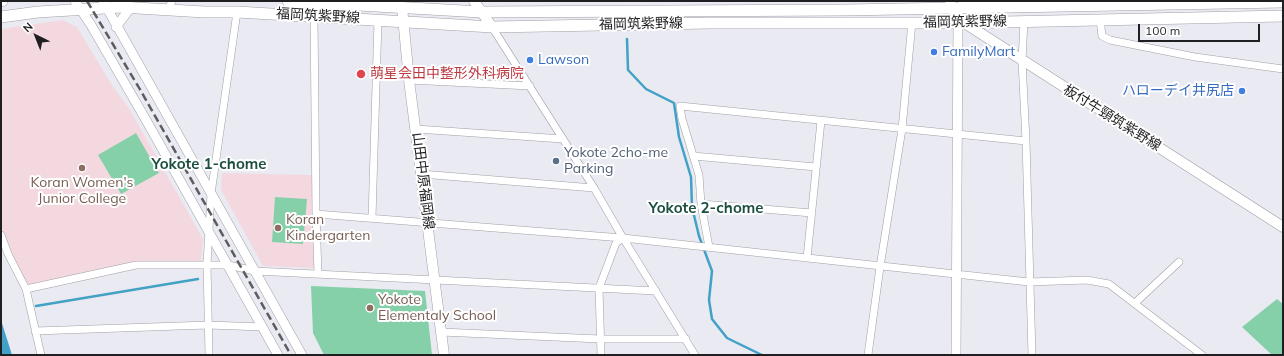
<!DOCTYPE html>
<html>
<head>
<meta charset="utf-8">
<style>
	body { margin:0 }
	#map { position:relative; width:1284px; height:356px; overflow:hidden; background:#eaeaf2; font-family:Mulish,sans-serif }
	canvas { display:block }
	.frame { position:absolute; inset:0; border:2px solid #1f1f22; pointer-events:none }
	.north { position:absolute; left:16px; top:16px; width:40px; height:40px; -webkit-text-stroke:3px #fff; paint-order:stroke; rotate:317deg; font-size:11px; font-weight:700; line-height:16px; text-align:center; color:#1f1f22 }
	.north::after { content:''; display:block; margin:auto; width:14px; height:18px; background:#1f1f22; clip-path:polygon(50% 0,100% 100%,50% 72%,0 100%) }
	.scale { position:absolute; left:1138px; top:24px; width:122px; height:18px; box-sizing:border-box; border:2px solid #1f1f22; border-top:0; padding-left:5px; font-size:12px; line-height:14px; white-space:nowrap; color:#1f1f22; -webkit-text-stroke:3px #fff; paint-order:stroke }
</style>
</head>
<body>
<div id="map">
<canvas width="1284" height="356"></canvas>
<div class="frame"></div>
<div class="north">N</div>
<div class="scale">100 m</div>
</div>
<script>
const c = document.querySelector('canvas').getContext('2d');
c.lineJoin = 'round';
function paint(path, color) { c.fillStyle = color; c.fill(path, 'evenodd'); }
function strokePath(path, color, width, dash) { c.strokeStyle = color; c.lineWidth = width; c.lineCap = dash ? 'butt' : 'round'; c.setLineDash(dash || []); c.stroke(path); }
function label(font, color, halo, rows, align = 'center') {
  c.font = font + ' Mulish,"Noto Sans JP",sans-serif'; c.lineWidth = 4; c.setLineDash([]); c.textBaseline = 'middle'; c.strokeStyle = halo; c.fillStyle = color; for (const [text, x, y, turn = 0] of rows) {
    c.save(); c.translate(x, y); c.rotate((+turn || 0) * Math.PI / 180); c.textAlign = isNaN(turn) ? turn : align; if (halo) c.strokeText(text, 0, 0); c.fillText(text, 0, 0); c.restore();
  }
}
paint(new Path2D(`
	M63,20L77,27L110,82L130,110L203,239L201,261L198,264L148,265L28,285L25,284L1,226V29Z
	M222,173L312,175L314,268L263,266L221,190Z`), '#f3d9df');
paint(new Path2D(`
	M136,133L159,173L121,194L98,155Z
	M275,197L307,199L303,244L272,242Z
	M311,286L425,291L432,355H324L313,333Z
	M1277,299L1283,304V355H1272L1242,327Z`), '#85d0a9');
paint(new Path2D(`
	M1,320L12,355H1Z`), '#42a1c7');
strokePath(new Path2D(`
	M627,39L628,70L646,89L674,103L679,137L691,177L692,207L699,236L712,271L709,300L712,319L727,338L762,355
	M36,306L198,279`), '#42a1c7', 2.5);
const minor = new Path2D(`
	M168,10L172,1
	M314,16L316,214L623,238L695,355
	M1100,19L1102,36L1110,40L1195,57L1283,69
	M1024,21L1022,61L1026,141L1032,355
	M492,27L594,188L623,238
	M409,80L530,86
	M416,129L563,139
	M693,156L816,167
	M421,174L594,188
	M701,204L812,213
	M316,214L318,274
	M372,218L378,20
	M1,235L8,254L26,289L41,355
	M709,247L701,204L699,175L682,119L680,106L1026,141
	M807,258L821,121
	M26,289L136,265H228L255,271L656,291
	M1135,303L1179,262
	M35,331L208,325L263,327
	M441,332L600,339H686
	M209,355L207,264L211,194L237,12
	M601,355L599,288L616,243L623,238L1029,282L1087,280L1109,284L1202,355
	M868,355L880,267L902,129L912,22`);
const tertiary = new Path2D(`
	M75,1L91,25L146,120L278,355
	M103,1L302,355
	M962,5L977,1
	M956,17L958,23L956,355
	M116,27L131,7`);
const secondary = new Path2D(`
	M474,1L492,27
	M950,1L952,8L963,22L1283,227
	M402,7L409,80L444,355`);
const primary = new Path2D(`
	M1,1H2
	M288,1L481,12L845,10L1283,2
	M1,17L38,12L121,7L204,12H237L492,27L710,23H958L1283,16`);
strokePath(minor, '#9f9fa6', 8);
strokePath(tertiary, '#9f9fa6', 10);
strokePath(secondary, '#9f9fa6', 11);
strokePath(primary, '#9f9fa6', 12);
strokePath(minor, '#fff', 7);
strokePath(tertiary, '#fff', 9);
strokePath(secondary, '#fff', 10);
strokePath(primary, '#fff', 11);
strokePath(new Path2D(`
	M87,1L138,86L291,355`), '#5c5c61', 2.5, [8, 4]);
for (const [x, y, r, color] of [
	[934,52,4,"#3f7fe0"],
	[530,60,4,"#3f7fe0"],
	[361,74,5,"#e0444e"],
	[1242,91,4,"#3f7fe0"],
	[556,161,4,"#5c6f8a"],
	[82,168,4,"#8d6e63"],
	[278,228,4,"#8d6e63"],
	[370,308,4,"#8d6e63"]
]) { const dot = new Path2D(); dot.arc(x, y, r, 0, 2 * Math.PI); c.fillStyle = color; c.fill(dot); strokePath(dot, '#fff', 1.5); }
label('14px', '#1f1f22', '#fff', [
	["福岡筑紫野線",318,16,3],
	["福岡筑紫野線",965,22,-1],
	["福岡筑紫野線",641,24,-1],
	["板付牛頸筑紫野線",1112,118,32],
	["山田中原福岡線",423,181,83]
]);
label('14px', '#366cbe', '#fff', [
	["FamilyMart",942,52],
	["Lawson",538,60],
	["ハローデイ井尻店",1234,91,"right"]
], 'left');
label('14px', '#be3a42', '#fff', [
	["萌星会田中整形外科病院",370,74]
], 'left');
label('14px', '#4e5e75', '#fff', [
	["Yokote 2cho-me",564,153],
	["Parking",564,169]
], 'left');
label('14px', '#785e54', '#fff', [
	["Koran Women's",82,183,"center"],
	["Junior College",82,199,"center"],
	["Koran",286,220],
	["Kindergarten",286,236],
	["Yokote",378,300],
	["Elementaly School",378,316]
], 'left');
label('bold 15px', '#1c4f40', '#fff', [
	["Yokote 1-chome",209,164],
	["Yokote 2-chome",706,208]
]);
</script>
</body>
</html>
